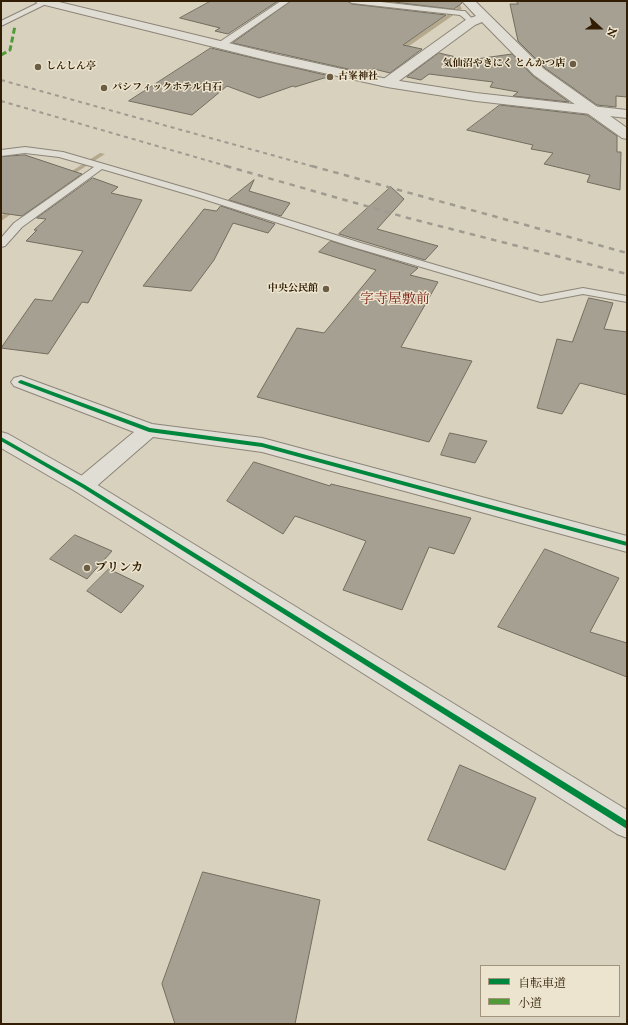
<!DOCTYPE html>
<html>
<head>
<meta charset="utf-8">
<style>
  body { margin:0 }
  #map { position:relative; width:628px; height:1025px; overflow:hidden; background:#d8d1be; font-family:"IM FELL Great Primer","Noto Serif JP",serif }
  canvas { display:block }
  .frame { position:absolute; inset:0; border:2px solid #301d03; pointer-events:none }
  .legend { position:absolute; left:480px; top:965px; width:140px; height:52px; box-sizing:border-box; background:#ece4ce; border:1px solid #a1947d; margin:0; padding:5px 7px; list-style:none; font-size:12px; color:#301d03 }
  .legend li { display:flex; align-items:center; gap:8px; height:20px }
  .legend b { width:20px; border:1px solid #a1947d }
  .north { position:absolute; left:580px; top:8px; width:40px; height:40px; -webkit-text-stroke:3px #ece4ce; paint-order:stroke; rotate:111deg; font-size:11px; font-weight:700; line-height:16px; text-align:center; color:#301d03 }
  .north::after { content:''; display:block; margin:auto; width:14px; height:18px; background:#301d03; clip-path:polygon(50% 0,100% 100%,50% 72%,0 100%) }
</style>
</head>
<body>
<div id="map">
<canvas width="628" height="1025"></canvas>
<div class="frame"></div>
<ul class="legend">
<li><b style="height:5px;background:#00873e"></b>自転車道</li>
<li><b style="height:5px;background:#509a39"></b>小道</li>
</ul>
<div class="north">N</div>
</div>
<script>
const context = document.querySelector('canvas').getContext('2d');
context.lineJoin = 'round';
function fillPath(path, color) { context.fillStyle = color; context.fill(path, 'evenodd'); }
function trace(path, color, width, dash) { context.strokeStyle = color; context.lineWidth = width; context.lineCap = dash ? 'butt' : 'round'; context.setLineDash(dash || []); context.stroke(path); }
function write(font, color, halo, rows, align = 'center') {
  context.font = font + ' "IM FELL Great Primer","Noto Serif JP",serif'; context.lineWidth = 3; context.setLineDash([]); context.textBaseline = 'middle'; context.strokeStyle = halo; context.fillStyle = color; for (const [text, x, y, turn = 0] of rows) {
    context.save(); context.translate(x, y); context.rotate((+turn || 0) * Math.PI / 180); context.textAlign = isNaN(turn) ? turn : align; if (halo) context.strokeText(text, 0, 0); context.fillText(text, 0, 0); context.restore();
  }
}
fillPath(new Path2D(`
  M454 1H458L462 9 399 53H395V51L457 8Z
  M100 153 105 154 66 179 61 178Z
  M18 205 20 206V208L1 221V216Z`), '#b4a88d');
const building = new Path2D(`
  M211 1H278L228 34 215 31 220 28 180 18Z
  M291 1H347L352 4 446 15 403 45 422 49 390 73 374 69 361 72 233 43Z
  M386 1H461L462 3 454 9Z
  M516 1H627V97L616 96V107L597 105 545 68 518 41 510 4H518Z
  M211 48 274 63 334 77 324 78 295 87 293 86 259 98 227 86 192 115 129 101Z
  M439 53 469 60 512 54 533 76 569 102 513 96 518 92 490 87 493 82 429 74 421 80 407 77Z
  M500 105 587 115 617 136V152H621L620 190 587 182 590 175 544 164 553 153 531 149 533 145 467 130Z
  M25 155 82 174 22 216 1 213V157Z
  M93 178 118 187 111 193 142 200 88 303 82 302 48 354 1 348 35 299 52 301 83 251 26 241 37 230H34L46 219 37 218Z
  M254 180 249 191 290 203 281 216 229 200Z
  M391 187 404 199 377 229 438 246 425 260 339 234Z
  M221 206 275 224 268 233 233 223 214 260 191 291 143 286 204 209 216 211Z
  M331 241 418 268 410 275 438 282 401 347 472 361 429 442 257 397 297 328 324 333 376 270 319 252Z
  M589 298 613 303 604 329 627 332V395L580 383 562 414 537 408 557 339 572 342Z
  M450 433 487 441 475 463 441 455Z
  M254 462 330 486 331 484 471 518 454 554 429 547 402 610 343 590 366 541 295 516 283 534 227 501Z
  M75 535 112 551 87 579 50 559Z
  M545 549 619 578 590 632 627 643V677L498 627Z
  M109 569 144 586 121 613 87 591Z
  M460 765 536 798 505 870 428 840Z
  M203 872 320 900 295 1024H175L162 984Z`);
fillPath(building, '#a6a092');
trace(building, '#736d5f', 1);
const service = new Path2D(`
  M42 1 50 2 1 26V21Z
  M281 1H290L224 47H218V43Z
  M348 1H372L462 11H465L475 22 471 24 460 15 352 3Z
  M25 147 63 152 203 193 361 243 541 296 583 288 627 296V302L583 294 541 302 537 301 353 247 197 197 102 169 22 227 5 246 1 247V238L14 223 94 167 59 157 25 153 1 156V150Z`);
const minor = new Path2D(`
  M462 1H475L544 69 627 128V139L622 138 534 75 482 22 475 25 392 86H382L380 83 382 80 467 19 476 16Z
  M21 376 152 424 262 438 627 536V552L262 452 153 437 91 491 83 493 75 491 72 486 75 481 134 432 14 386 11 382 14 378Z`);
const tertiary = new Path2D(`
  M35 1H55L274 54 387 79 476 93 627 110V118L476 101 387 87 274 62 37 3Z
  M1 432 8 434 91 481 627 810V838L617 834 75 491 1 448Z`);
trace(service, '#8c8578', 2);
trace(minor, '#8c8578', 2);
trace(tertiary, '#8c8578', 2);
fillPath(service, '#e0ddd4');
fillPath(minor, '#e0ddd4');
fillPath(tertiary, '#e0ddd4');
trace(new Path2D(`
  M1 80 315 167
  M1 101 230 167`), '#9f9b91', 2, [4, 4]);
trace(new Path2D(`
  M226 166 408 218 627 274
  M312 166 627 253`), '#9f9b91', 2.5, [5.5, 5.5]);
trace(new Path2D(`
  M1 55 10 50 15 26`), '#509a39', 3, [6, 3]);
fillPath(new Path2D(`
  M21 380 150 428 262 443 627 542V546L262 447 149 432 19 383 18 382 19 381Z
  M1 437 85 485 627 821V829L81 487 1 441Z`), '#00873e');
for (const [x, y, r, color] of [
  [573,64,4,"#6b5c44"],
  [38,67,4,"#6b5c44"],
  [330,77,4,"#6b5c44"],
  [104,88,4,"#6b5c44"],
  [326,289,4,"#6b5c44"],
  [87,568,4,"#6b5c44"]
]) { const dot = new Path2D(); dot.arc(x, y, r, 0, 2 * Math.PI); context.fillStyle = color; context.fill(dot); trace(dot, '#ece4ce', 1.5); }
write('bold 10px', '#301d03', '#ece4ce', [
  ["気仙沼やきにく とんかつ店",565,64,"right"],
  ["しんしん亭",46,67],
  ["古峯神社",338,77],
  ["パシフィックホテル白石",112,88],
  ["中央公民館",318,289,"right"]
], 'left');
write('bold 12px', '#301d03', '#ece4ce', [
  ["ブリンカ",95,568]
], 'left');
write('14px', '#7a1f14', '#ece4ce', [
  ["字寺屋敷前",395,300]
]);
</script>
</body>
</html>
